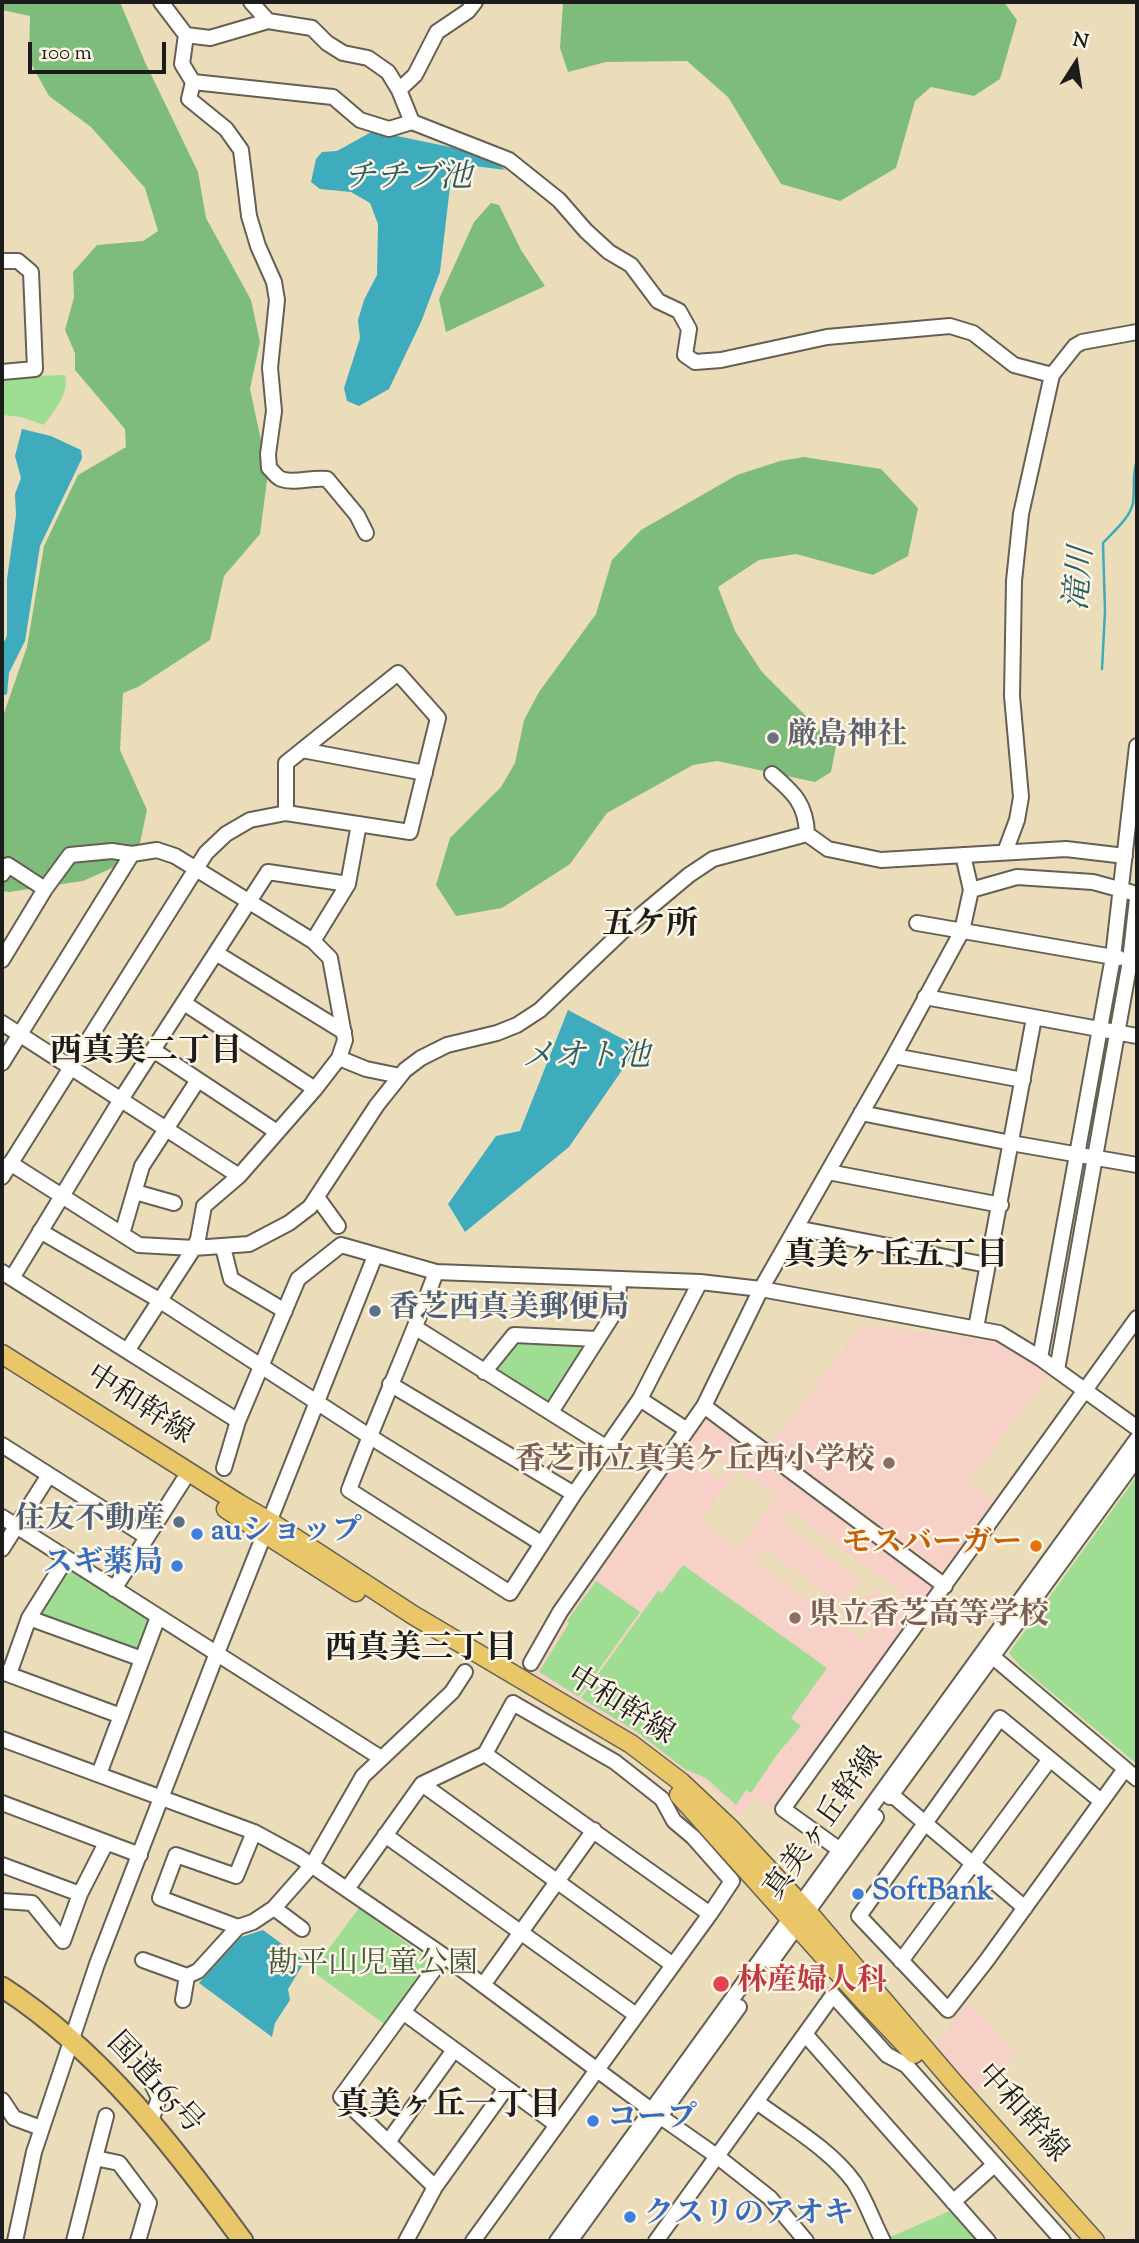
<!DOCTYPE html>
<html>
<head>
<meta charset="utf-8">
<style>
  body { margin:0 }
  #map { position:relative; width:1139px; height:2243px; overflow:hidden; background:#ecddba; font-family:"Sorts Mill Goudy",serif }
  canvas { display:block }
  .frame { position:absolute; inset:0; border:4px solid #1c1c1c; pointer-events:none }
  .north { position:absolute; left:1041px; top:28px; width:70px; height:70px; -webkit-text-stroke:5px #fcf5e5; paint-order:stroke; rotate:12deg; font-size:19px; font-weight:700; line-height:28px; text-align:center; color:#1c1c1c }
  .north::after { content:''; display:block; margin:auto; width:24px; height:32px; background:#1c1c1c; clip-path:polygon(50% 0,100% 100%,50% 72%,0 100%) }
  .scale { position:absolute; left:28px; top:42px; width:138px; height:32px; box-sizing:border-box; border:4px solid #1c1c1c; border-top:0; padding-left:9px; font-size:21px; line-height:24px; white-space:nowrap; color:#1c1c1c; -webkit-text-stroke:5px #fcf5e5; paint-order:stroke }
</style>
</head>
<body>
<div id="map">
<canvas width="1139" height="2243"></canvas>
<div class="frame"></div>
<div class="north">N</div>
<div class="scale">100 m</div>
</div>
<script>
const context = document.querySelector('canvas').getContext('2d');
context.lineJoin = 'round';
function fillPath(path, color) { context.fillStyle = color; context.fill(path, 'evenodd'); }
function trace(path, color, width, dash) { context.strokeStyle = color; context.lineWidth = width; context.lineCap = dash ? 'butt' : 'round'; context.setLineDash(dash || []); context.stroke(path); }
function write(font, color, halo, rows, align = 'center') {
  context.font = font + ' "Sorts Mill Goudy","Noto Serif JP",serif'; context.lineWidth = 5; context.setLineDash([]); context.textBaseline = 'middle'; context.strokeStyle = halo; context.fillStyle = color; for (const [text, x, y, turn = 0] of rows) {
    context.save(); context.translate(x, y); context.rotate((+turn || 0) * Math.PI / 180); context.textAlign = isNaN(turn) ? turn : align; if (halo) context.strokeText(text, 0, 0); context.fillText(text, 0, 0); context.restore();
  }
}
fillPath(new Path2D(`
  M861 1325 1000 1342 1049 1374 968 1481 995 1500 942 1571 771 1444Z
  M707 1420 937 1585 771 1808 755 1797 741 1816 705 1782 684 1774 632 1733 534 1673 561 1627ZM701 1445 730 1465 720 1480 690 1460ZM738 1469 776 1497 738 1548 701 1521ZM789 1510 901 1592 893 1602 873 1588 854 1614 872 1628 863 1640 754 1560 763 1547 841 1605 860 1580 781 1522ZM684 1565 791 1718 801 1726 750 1793 746 1790 686 1770 637 1732 659 1591 662 1594Z
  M967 2003 977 2010 1017 2054 976 2092 935 2045Z`), '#f7d1c8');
fillPath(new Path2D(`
  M65 375C70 393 54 411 44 425L21 417 2 415V377Z
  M516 1342 589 1344 548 1404 494 1370Z
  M1137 1476V1764L1021 1667 1009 1653Z
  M683 1565 827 1668 791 1718 801 1726 779 1752 751 1793 746 1790 736 1805 706 1778 686 1770 637 1732 581 1698 658 1591 662 1593Z
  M70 1568 151 1617 137 1648 40 1614Z
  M596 1581 640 1612 579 1697 539 1672 569 1623 567 1621Z
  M359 1908 434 1963 387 2026 312 1971Z
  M952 2210 979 2241H890L888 2238Z`), '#9edd92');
fillPath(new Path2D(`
  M2 2H120L145 62 198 172 206 218 251 300 260 342 250 389 268 473 260 534 224 576 210 640 138 687 123 693 120 750 147 810 137 857 83 881 9 892 2 891V719L27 647 44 546 78 475 126 447 125 429 75 370V353L65 330 74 297 73 272 97 245 143 241 158 231 145 188 91 127 49 96 29 60 30 16 2 10Z
  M563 2H1004L1017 20 1000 79 974 96 931 87 915 101 896 168 840 201 781 184 728 97 687 61 606 62 568 72 560 48Z
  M491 203 499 205 521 250 545 286 446 332 439 299 474 222Z
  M804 457 881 469 918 508 908 556 873 575 796 554 759 560 718 587 735 631 762 672 836 746 831 772 815 782 717 761 693 765 607 813 570 864 502 908 456 916 436 885 450 838 501 787 515 763 524 720 539 692 596 614 612 560 641 530 737 475 780 461Z`), '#7ebc7c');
fillPath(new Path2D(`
  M373 131 479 153 506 170 466 165 451 178 440 272 421 322 389 389 359 406 347 401 344 388 360 338 358 320 364 300 377 275 378 224 370 203 351 192 320 189 311 182 316 159 322 152 337 151Z
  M22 429 51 436 81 450 82 458 40 546 25 641 9 673 7 694 2 696V646L7 636V579L16 515 15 494 21 478 15 456Z
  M568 1010 638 1047 569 1147 465 1232 448 1204 496 1136 520 1131Z
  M263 1930 305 1961 288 1989 290 2000 275 2023 272 2037 199 1983 241 1937Z`), '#3eacbc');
trace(new Path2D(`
  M1102 669 1105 611 1103 543C1113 532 1130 518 1133 503 1135 488 1132 474 1137 460`), '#3eacbc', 2.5);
const minor = new Path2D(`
  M161 2 186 35 210 38 268 21 312 28 327 43 343 53 368 58 388 72 399 90 412 122
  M251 2 268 21
  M186 35 182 64 193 82 189 99 226 129 241 150 249 216 258 246 274 282 277 300 270 368 274 411 268 454 269 468C273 471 276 477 281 479 294 484 311 477 327 479L357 515 366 533
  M193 82 333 97 360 120 389 129 412 122 509 160 559 200 586 231 609 252 631 265 658 301 679 311 689 329 685 355 695 362 721 360 827 337 950 326 973 333 1014 365 1052 375
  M399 90 415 75 437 32 468 11 475 2
  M2 261H18L31 272 35 369 2 372
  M302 750 425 773
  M772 774C794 793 806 804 807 834
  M1005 852 1017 820 1021 797 1012 696 1014 581 1021 514 1052 375 1075 346 1082 342 1137 332
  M2 874 8 865 45 889
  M971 890 1017 877 1093 882 1137 894
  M917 923 1119 958
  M313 941 348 884 359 824
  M216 953 344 1032
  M2 960 45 889 70 855 112 851 132 854 157 850 175 856 313 941 330 958 345 1040 339 1058 315 1089 239 1176 204 1206 198 1239 194 1248 127 1351
  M925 997 1137 1036
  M184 1003 315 1089
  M2 1023 239 1176
  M153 1050 277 1132
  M894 1056 1023 1080
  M339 1058 366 1069 400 1076
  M2 1063 132 854
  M861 1113 1011 1143 1137 1165
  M10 1163 139 1245 194 1248 249 1244 289 1223 310 1207 377 1105 405 1070 421 1058 447 1045 497 1033 517 1025 540 1010 628 926 689 875 713 859 807 834 828 849 881 860 1066 849 1125 856
  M828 1172 1001 1205
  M2 1177 206 853 226 834 250 820 286 813 410 832 438 718 398 673 286 763V813
  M135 1192 174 1203
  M317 1197 338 1226
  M796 1228 987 1265
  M40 1231 159 1300 369 1436 541 1543
  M122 1234 142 1166 198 1080
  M223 1247 231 1279 285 1311
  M2 1272 238 1421
  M436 1272C409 1346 376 1417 349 1490L510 1593 574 1494 640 1399 700 1282
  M12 1278 120 1101 268 872 348 884
  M416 1328 607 1448
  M976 1328 1034 1018
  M1040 1358 1113 957 1137 746
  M1057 1370 1130 961 1137 899
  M484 1372 514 1335 597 1339
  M390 1384 574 1494
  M640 1399 687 1430
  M704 1406 945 1586
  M551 1412 618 1307 619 1279
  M2 1445 147 1537
  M224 1468 238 1421 298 1279 341 1245 436 1272 700 1282 761 1289 999 1333 1040 1358 1137 1428
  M2 1517 381 1758
  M2 1549 49 1475
  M114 1589 183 1481
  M29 1618 142 1659
  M986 1651 1137 1779
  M531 1663 560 1612 704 1406 761 1289 894 1056 962 931 971 890 963 855
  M2 1672 121 1716
  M9 1674 29 1618 66 1559
  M2 1739 254 1832 298 1856 444 1956 651 2110 718 2157 770 2198 806 2241
  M99 1774 158 1617
  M422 1784 673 1965
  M892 1795 1025 1908
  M890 1797 1137 1458
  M1101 1801 1000 1718 859 1916 948 2010 987 1960 1125 1769
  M2 1803 140 1855
  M385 1835 636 2015
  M840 1850 783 1809 1137 1318
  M2 1865 80 1894
  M347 1889 422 1784 485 1754 513 1703 615 1762 662 1799 674 1821 693 1837 732 1881 710 1914
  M2 1901 32 1903 63 1941 80 1894 106 1843
  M274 1908 302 1929
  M238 1927 160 1898 176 1855 236 1876 254 1832
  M143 1960 187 1976
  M901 1961 1050 1759
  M771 1962 876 1817
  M483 1985 594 1830
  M183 2000 187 1976 198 1971 238 1927 253 1922 274 1908 312 1865 363 1776 452 1692 465 1672
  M403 2012 557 2125
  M805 2034 988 2241
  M150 2080 159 2098 151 2121
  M2 2100 14 2118 41 2128
  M757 2102C789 2126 830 2149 854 2182 866 2200 873 2222 883 2241
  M106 2116 95 2158 119 2163 149 2203 138 2241
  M388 2142 454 2050
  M435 2187 341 2097 444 1956
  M953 2202 994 2165
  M15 2241 34 2152 97 1964 217 1653 375 1256
  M74 2241 95 2158
  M406 2241 435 2187 506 2088
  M473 2241 710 1914 485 1754
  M557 2241 1137 1439
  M570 2241 739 2007
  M656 2241 833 1995 887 2055 906 2065 1063 2241`);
const major = new Path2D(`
  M2 1354 238 1503 269 1521 413 1615 631 1744 681 1782 731 1829 808 1912 954 2083 1095 2241
  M226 1509 356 1592
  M679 1795 861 1998 914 2054`);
const highway = new Path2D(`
  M2 1987C101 2051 174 2147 243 2241`);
trace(minor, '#656053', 18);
trace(major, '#656053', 21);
trace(highway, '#656053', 23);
trace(minor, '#fff', 14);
trace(major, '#e9c769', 18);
trace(highway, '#e9c769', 19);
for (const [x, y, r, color] of [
  [773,738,7,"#6b7280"],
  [375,1311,7,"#5c6f8a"],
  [889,1463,7,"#8d6e63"],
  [179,1522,7,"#5c6f8a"],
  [197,1534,7,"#3f7fe0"],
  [1036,1546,7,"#e8710a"],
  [177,1566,7,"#3f7fe0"],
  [795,1618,7,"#8d6e63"],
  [858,1894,7,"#3f7fe0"],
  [721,1984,9,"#e0444e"],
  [593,2121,7,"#3f7fe0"],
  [630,2217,7,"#3f7fe0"]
]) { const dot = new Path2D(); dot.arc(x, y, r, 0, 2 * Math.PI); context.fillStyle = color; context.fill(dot); trace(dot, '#fcf5e5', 2.5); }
write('bold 30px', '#5b616d', '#fcf5e5', [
  ["厳島神社",787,738]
], 'left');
write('bold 30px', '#4e5e75', '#fcf5e5', [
  ["香芝西真美郵便局",389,1311],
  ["住友不動産",165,1522,"right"]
], 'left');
write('30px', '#1c1c1c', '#fcf5e5', [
  ["中和幹線",138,1407,33],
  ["中和幹線",619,1708,32],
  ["真美ヶ丘幹線",826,1825,-54],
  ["国道165号",153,2085,47],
  ["中和幹線",1020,2115,48]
]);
write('bold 30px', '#785e54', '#fcf5e5', [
  ["香芝市立真美ケ丘西小学校",875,1463],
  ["県立香芝高等学校",809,1618,"left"]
], 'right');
write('bold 30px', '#366cbe', '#fcf5e5', [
  ["auショップ",211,1534],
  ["スギ薬局",163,1566,"right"],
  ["SoftBank",872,1894],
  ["コープ",607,2121],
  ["クスリのアオキ",644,2217]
], 'left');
write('bold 30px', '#c56008', '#fcf5e5', [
  ["モスバーガー",1022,1546]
], 'right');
write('30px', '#43563f', '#fcf5e5', [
  ["勘平山児童公園",373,1967]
]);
write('bold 30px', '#be3a42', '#fcf5e5', [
  ["林産婦人科",737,1984]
], 'left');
write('italic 32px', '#2b5d64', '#fcf5e5', [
  ["チチブ池",408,181],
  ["滝川",1083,579,-85],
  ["メオト池",586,1060]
]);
write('bold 32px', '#1c1c1c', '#fcf5e5', [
  ["五ケ所",650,928],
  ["西真美二丁目",146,1055],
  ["真美ヶ丘五丁目",896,1259],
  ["西真美三丁目",421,1652],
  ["真美ヶ丘一丁目",449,2109]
]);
</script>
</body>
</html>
